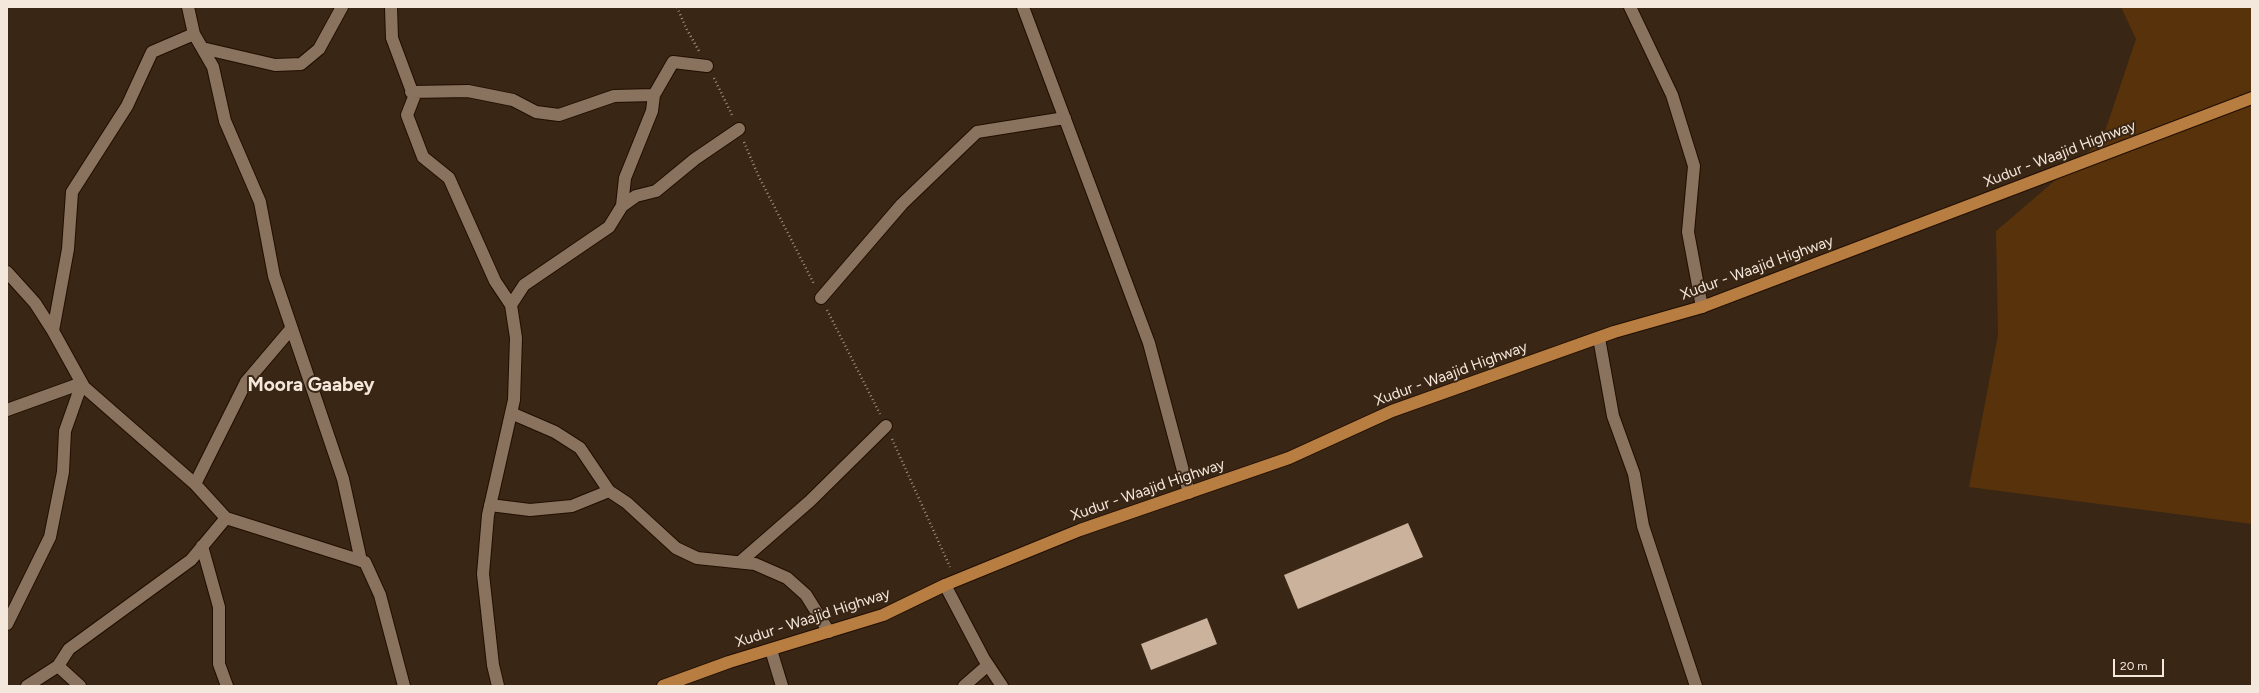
<!DOCTYPE html>
<html>
<head>
<meta charset="utf-8">
<style>
  body { margin:0 }
  #map { position:relative; width:2259px; height:693px; overflow:hidden; background:#392614; font-family:Figtree,sans-serif }
  canvas { display:block }
  .frame { position:absolute; inset:0; border:8px solid #f4e7dc; pointer-events:none }
  .scale { position:absolute; left:2113px; top:659px; width:51px; height:18px; box-sizing:border-box; border:2px solid #f4e7dc; border-top:0; padding-left:5px; font-size:12px; line-height:14px; white-space:nowrap; color:#f4e7dc; -webkit-text-stroke:3px #392614; paint-order:stroke }
</style>
</head>
<body>
<div id="map">
<canvas width="2259" height="693"></canvas>
<div class="frame"></div>
<div class="scale">20 m</div>
</div>
<script>
const context = document.querySelector('canvas').getContext('2d');
context.lineJoin = 'round';
function fillPath(path, color) { context.fillStyle = color; context.fill(path, 'evenodd'); }
function trace(path, color, width, dash) { context.strokeStyle = color; context.lineWidth = width; context.lineCap = dash ? 'butt' : 'round'; context.setLineDash(dash || []); context.stroke(path); }
function write(font, color, halo, rows, align = 'center') {
  context.font = font + ' Figtree,sans-serif'; context.lineWidth = 4; context.setLineDash([]); context.textBaseline = 'middle'; context.strokeStyle = halo; context.fillStyle = color; for (const [text, x, y, turn = 0] of rows) {
    context.save(); context.translate(x, y); context.rotate((+turn || 0) * Math.PI / 180); context.textAlign = isNaN(turn) ? turn : align; if (halo) context.strokeText(text, 0, 0); context.fillText(text, 0, 0); context.restore();
  }
}
fillPath(new Path2D(`
  M2121 7H2252V524L1969 487 1998 335 1996 231 2102 140 2136 39Z`), '#57320b');
fillPath(new Path2D(`
  M1408 523 1423 557 1298 609 1284 575Z
  M1207 618 1217 644 1151 670 1141 644Z`), '#cbb29d');
const minor = new Path2D(`
  M188 7 194 34 213 67 225 121 260 202 274 276 343 479 361 561
  M391 7 392 38 414 97 407 115 423 157 449 178 495 281 511 305 516 338 514 400 488 515 483 574 493 665 498 686
  M1023 7 1149 343 1189 493
  M1630 7 1672 95 1694 166 1688 232 1702 307
  M202 48 275 65 301 64 319 49 342 7
  M411 92 468 91 513 100 536 112 559 115 614 96 654 95
  M622 206 636 196 656 191 695 159 739 129
  M7 272 35 303 53 331 84 387 195 484 226 518 365 562 380 595 404 686
  M821 298 902 204 977 132 1065 118
  M511 305 524 285 609 227 622 206 625 178 652 111 654 95 673 62 707 66
  M53 331 68 249 72 192 127 106 152 52 194 34
  M1599 338 1613 416 1634 474 1643 526 1696 686
  M7 410 82 383
  M511 413 555 432 580 448 609 491 627 503 676 548 697 558 755 564 787 578 806 595 829 632
  M195 484 246 382 291 329
  M490 505 530 510 572 506 609 491
  M202 546 219 607V664L227 686
  M740 562 810 501 886 426
  M945 585 984 659 1002 686
  M7 624 50 537 63 472 65 431 82 383
  M771 650 782 686
  M58 666 80 686
  M27 686 58 666 69 649 191 560 226 518
  M964 686 988 665`);
const major = new Path2D(`
  M663 686 729 662 883 615 945 585 1080 530 1289 458 1392 411 1614 332 1702 307 2252 98`);
trace(minor, '#200e01', 14);
trace(major, '#200e01', 14);
trace(new Path2D(`
  M677 7 686 28 699 51
  M714 78 733 117
  M744 142 758 175 814 284
  M827 310 880 414
  M892 439 950 567`), '#9f9081', 2.5, [1, 3]);
trace(minor, '#89725e', 12);
trace(major, '#b87d41', 12);
write('15px', '#f4e7dc', '#392614', [
  ["Xudur - Waajid Highway",2060,154,-21],
  ["Xudur - Waajid Highway",1757,268,-20],
  ["Xudur - Waajid Highway",1451,374,-20],
  ["Xudur - Waajid Highway",1148,490,-19],
  ["Xudur - Waajid Highway",813,618,-18]
]);
write('bold 19px', '#f4e7dc', '#392614', [
  ["Moora Gaabey",311,385]
]);
</script>
</body>
</html>
